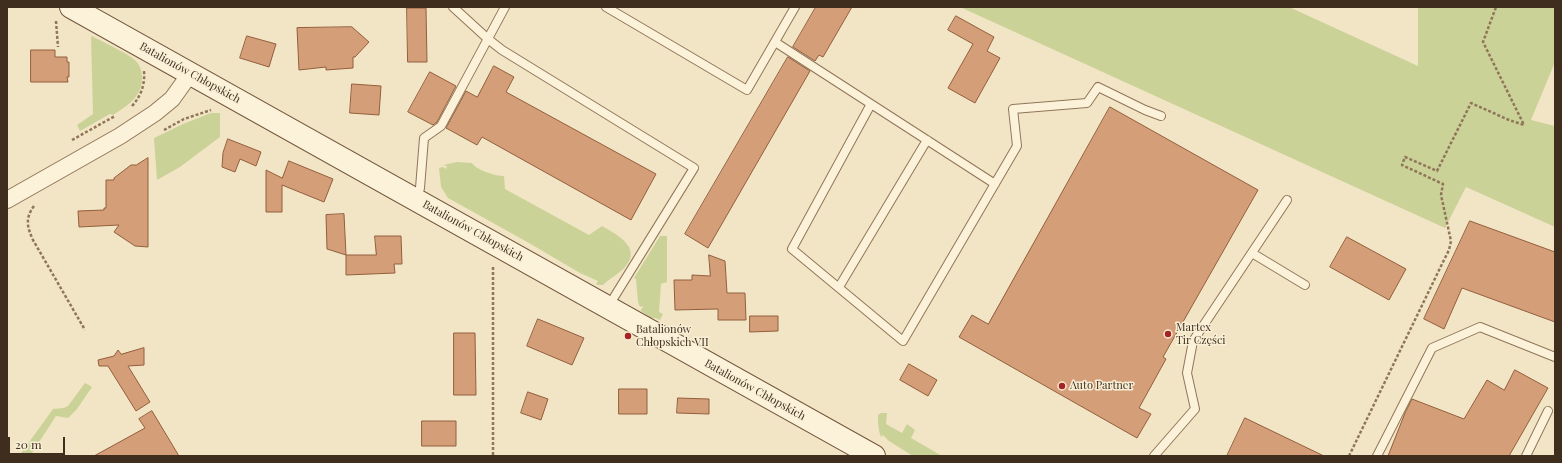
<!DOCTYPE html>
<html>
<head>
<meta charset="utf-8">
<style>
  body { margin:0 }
  #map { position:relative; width:1562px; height:463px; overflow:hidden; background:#f2e5c5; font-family:"Playfair Display",serif }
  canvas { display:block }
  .frame { position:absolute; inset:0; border:8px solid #3f2e1e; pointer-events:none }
  .scale { position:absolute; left:8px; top:437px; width:57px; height:18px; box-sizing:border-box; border:2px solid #3f2e1e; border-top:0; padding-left:5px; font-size:12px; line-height:14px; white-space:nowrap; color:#3f2e1e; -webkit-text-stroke:3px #f9efd6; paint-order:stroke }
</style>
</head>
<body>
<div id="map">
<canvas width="1562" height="463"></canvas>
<div class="frame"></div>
<div class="scale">20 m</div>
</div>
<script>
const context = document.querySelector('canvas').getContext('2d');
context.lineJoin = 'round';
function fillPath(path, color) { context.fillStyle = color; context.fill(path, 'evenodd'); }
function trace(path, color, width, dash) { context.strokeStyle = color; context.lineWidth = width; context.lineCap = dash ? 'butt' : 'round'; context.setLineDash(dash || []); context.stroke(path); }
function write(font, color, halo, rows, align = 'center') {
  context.font = font + ' "Playfair Display",serif'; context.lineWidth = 3; context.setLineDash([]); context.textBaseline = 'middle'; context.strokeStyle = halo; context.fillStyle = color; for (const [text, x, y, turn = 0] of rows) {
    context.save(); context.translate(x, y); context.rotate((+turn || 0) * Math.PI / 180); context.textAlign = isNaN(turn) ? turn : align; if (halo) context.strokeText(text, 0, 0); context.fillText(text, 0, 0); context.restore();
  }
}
fillPath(new Path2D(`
  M960 7H1289L1418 66V7H1555V62L1531 120 1555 126V227L1466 187 1445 228Z
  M92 36C102 42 128 53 136 61 140 65 142 72 142 78 142 97 127 106 113 115L110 114 80 131 77 125 93 114 91 37Z
  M211 113H220V137L180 167 157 180 154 138 183 124Z
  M457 162 472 163C476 170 496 176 504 176L505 189 589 235 602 226C620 236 645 250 621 271 615 276 609 279 603 285H598L596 284 598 281 580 273 529 243 448 198 441 187 439 168 443 167 446 169 447 166 443 165Z
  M660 236H667V282L661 284 659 312 663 314 660 320 655 318H651L641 311V309L643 308 642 306 640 307 638 302 636 279 634 278Z
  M85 383 92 387 77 409 68 418 56 416 30 456H19L53 409 64 408 68 406Z
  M881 413H887L886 424 902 433 907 424 915 430 911 438 942 456H913L889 441 883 435 881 437C878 429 878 423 878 415Z`), '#cbd298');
const building = new Path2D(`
  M816 7H852L823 57 819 55 815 61 793 47Z
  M407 8H426L427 62H408Z
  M956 16 994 37 987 51 1000 58 975 103 948 88 973 44 948 30Z
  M352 27 369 42 355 57H353V68L326 70V67L299 70 297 28Z
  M247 36 276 44 269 67 240 58Z
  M31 50H55V57H67V62H69V77H67L68 82H31Z
  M788 57 810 71 708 248 685 234Z
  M494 66 514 77 506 92 656 174 631 220 482 137 477 145 446 128 466 91 477 97Z
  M430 72 456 86 437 122 433 125 408 112Z
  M352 84 381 86 379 115 350 113Z
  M1110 107 1258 190 1163 357 1166 359 1139 408 1151 414 1137 438 959 337 972 315 988 324Z
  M228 139 261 152 256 166 240 159 235 172 222 167 223 153Z
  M148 158V247L135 246 114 232 119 225 79 227 78 211 104 210V208H106V180H114V178L131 165H136Z
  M289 161 333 179 324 202 282 185V212H266V170L282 178Z
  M344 214 346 255 327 249 326 215Z
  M1470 221 1555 252V322L1462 288 1444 329 1424 319Z
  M375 236H401L402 264H394L395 273 346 275V255H376Z
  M1347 237 1406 269 1389 300 1330 267Z
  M709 255 725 261 727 293H745L746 320H718V309L675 310 674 280H692V275L710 276Z
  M750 316H778V331L750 332Z
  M538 319 584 338 572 365 527 346Z
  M454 333H475L476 395H454Z
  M144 348V365L128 366 150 402 136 411 108 366H99L98 360 114 356 118 350 121 354Z
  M909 364 937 380 928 396 900 380Z
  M1515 370 1548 388 1509 456H1388L1405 413 1412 399 1464 419 1487 380 1504 390Z
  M619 389H647V414H619Z
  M528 392 548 399 541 420 521 413Z
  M678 398 709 399V414L677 413Z
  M152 411 179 456H94L145 428 139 419Z
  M1245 418 1324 456H1227Z
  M422 421H456V446H422Z`);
fillPath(building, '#d49e78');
trace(building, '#925e3c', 1);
const lane = new Path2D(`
  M453 7 488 39 502 50 694 168 608 307
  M606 7 747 90 795 7
  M775 42 995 184
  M871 104 792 249 903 341 1017 146 1013 109 1087 103 1098 87 1145 110 1161 116
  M417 198 420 188 424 138 441 126 505 7
  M1252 253 1305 285
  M839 287 927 140
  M1154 456 1195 409 1187 373 1193 341 1287 200
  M1377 456 1432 348 1480 327 1555 357
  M1526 456 1548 411`);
const street = new Path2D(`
  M7 200 120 136 155 113 172 99 190 74`);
const secondary = new Path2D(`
  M71 7 874 456`);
trace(lane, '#907659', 10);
trace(street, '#907659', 18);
trace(secondary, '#72573c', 24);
trace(new Path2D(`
  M56 21 58 47
  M132 106C141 96 145 85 144 71
  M164 130 184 119 211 110
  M72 140 115 116
  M34 206C25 218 27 227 33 240L85 330
  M493 267V456
  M1349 456 1443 262 1449 250 1451 241 1441 195 1443 184 1402 165 1405 157 1437 171 1471 103 1509 120 1524 125 1483 42 1496 7`), '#907659', 2.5, [3, 2]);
trace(lane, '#fcf2da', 8);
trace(street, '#fcf2da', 16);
trace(secondary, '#fcf2da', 22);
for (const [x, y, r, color] of [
  [1168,334,4,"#a52324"],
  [628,336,4,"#a52324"],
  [1062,386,4,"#a52324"]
]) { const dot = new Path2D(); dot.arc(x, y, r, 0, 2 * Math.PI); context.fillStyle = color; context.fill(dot); trace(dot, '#f9efd6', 1.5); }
write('11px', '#3f2e1e', '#f9efd6', [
  ["Batalionów Chłopskich",190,73,29],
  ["Batalionów Chłopskich",473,231,29],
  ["Batalionów Chłopskich",755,390,29]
]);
write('11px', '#3f2e1e', '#f9efd6', [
  ["Martex",1176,328],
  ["Tir Części",1176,341],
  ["Batalionów",636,330],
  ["Chłopskich VII",636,343],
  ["Auto Partner",1070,386]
], 'left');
</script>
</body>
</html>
